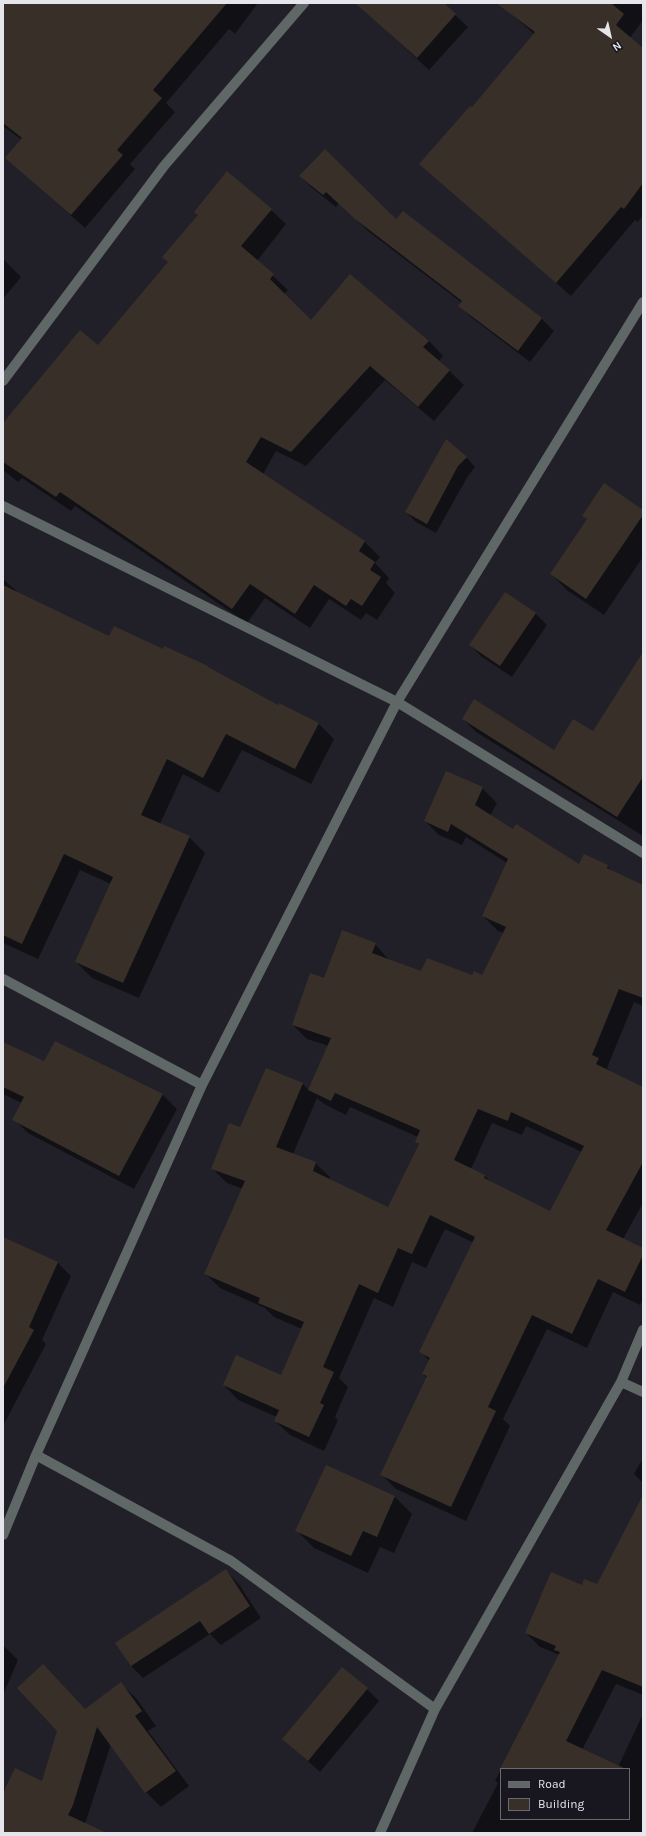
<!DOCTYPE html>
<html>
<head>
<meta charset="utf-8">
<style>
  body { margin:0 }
  #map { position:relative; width:646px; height:1836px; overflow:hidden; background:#212029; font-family:Karla,sans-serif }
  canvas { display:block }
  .frame { position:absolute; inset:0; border:4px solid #e5e5eb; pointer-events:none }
  .legend { position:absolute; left:500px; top:1768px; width:130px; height:52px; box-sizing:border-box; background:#18161f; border:1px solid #6a6971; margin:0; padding:5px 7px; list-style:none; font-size:12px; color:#e5e5eb }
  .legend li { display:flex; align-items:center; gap:8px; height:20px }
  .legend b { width:20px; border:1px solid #6a6971 }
  .north { position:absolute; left:590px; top:16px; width:40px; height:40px; -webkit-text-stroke:3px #18161f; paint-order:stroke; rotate:146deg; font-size:11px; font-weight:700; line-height:16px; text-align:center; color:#e5e5eb }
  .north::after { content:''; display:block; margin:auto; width:14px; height:18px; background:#e5e5eb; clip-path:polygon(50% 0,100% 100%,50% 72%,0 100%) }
</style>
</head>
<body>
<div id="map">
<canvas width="646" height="1836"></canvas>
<div class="frame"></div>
<ul class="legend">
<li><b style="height:5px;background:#606767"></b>Road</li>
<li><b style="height:11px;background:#382f28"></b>Building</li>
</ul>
<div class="north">N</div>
</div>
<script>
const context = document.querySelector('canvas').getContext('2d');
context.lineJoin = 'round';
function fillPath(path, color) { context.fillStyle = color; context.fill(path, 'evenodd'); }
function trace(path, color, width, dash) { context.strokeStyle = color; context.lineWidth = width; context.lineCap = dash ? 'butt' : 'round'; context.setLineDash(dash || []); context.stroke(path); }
fillPath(new Path2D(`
  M3 3H258L235 34 229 29 166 103 175 112 130 164 135 169 85 228 6 158 22 140 3 126Z
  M378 3H442L468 27 429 70 368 14Z
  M516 3H643V20L630 38 643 50V215L638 222 635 220 571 296 420 164 472 109 534 34 509 12Z
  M300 176 397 221 403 212 542 319 554 331 530 362 472 318 460 306 462 303 368 231 339 203 336 207 312 188Z
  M271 210 286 224 257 261 288 290 284 294 311 321 350 275 429 341 443 356 439 361 464 385 434 421 385 380 306 466 276 451 263 474 365 542 380 557 375 563 389 578 386 583 395 593 377 620 366 613 361 620 329 599 310 628 265 598 247 623 75 506 71 511 22 478 18 482 3 470V424L98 346Z
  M3 259 21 277 3 299Z
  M466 457 475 467 468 476 436 533 416 522 406 512Z
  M643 511V557L604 615 568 591 551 574 588 520 583 515Z
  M3 579 21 595 109 637 164 650 208 667 212 670 279 706 318 723 334 739 311 784 242 750 219 793 183 774 160 824 189 837 205 853 139 998 92 978 76 962 111 884 80 870 38 959 3 943Z
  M535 613 547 625 512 677 482 657 470 645Z
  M643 654V836L476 732 463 719 555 751 593 733Z
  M482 788 497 803 490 816 513 830 579 865 607 866 613 872 643 886V1006L634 1002 607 1068 612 1073 643 1088V1203L623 1239 643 1249V1298L640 1305 613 1292 587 1348 547 1329 503 1419 510 1426 466 1521 396 1489 382 1475 427 1378 423 1374 430 1361 420 1351 474 1243 445 1229 426 1268 412 1262 393 1307 374 1298 339 1378 348 1387 335 1417 338 1420 324 1451 290 1435 275 1421 277 1417 238 1400 224 1385 281 1376 302 1329 274 1317 265 1308 220 1288 206 1274 243 1189 227 1183 212 1168 241 1128 303 1084 309 1090 329 1046 307 1039 293 1025 324 979 375 944 389 960 422 973 483 976 504 933 498 931 483 916 507 863 466 837 462 845 439 835 425 821ZM317 1098 324 1104 346 1115 350 1107 418 1137 416 1142 419 1145 389 1209 329 1180 330 1177 315 1163 293 1154ZM492 1123 522 1135 526 1126 582 1152 550 1212 491 1182 485 1176 471 1169Z
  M55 1042 163 1095 177 1109 134 1189 28 1133 14 1119 22 1103 3 1094V1043L45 1062Z
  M3 1238 58 1263 71 1276 42 1340 46 1344 3 1426Z
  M643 1458V1483L634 1474Z
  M326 1466 395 1497 412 1514 394 1553 380 1547 368 1573 314 1548 297 1531Z
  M643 1498V1695L616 1684 582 1750 618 1767 643 1714V1833H472L498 1783 495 1781 501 1769V1819H629V1769H501L560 1655 540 1647 526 1633 582 1586 597 1585Z
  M226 1571 238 1583 261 1618 221 1645 210 1634 143 1678 131 1666Z
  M3 1645 18 1660 3 1695Z
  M43 1665 85 1710 121 1684 136 1698 156 1726 148 1731 189 1786 161 1807 146 1792 111 1744 85 1824 105 1833H3V1787L6 1789 42 1783 58 1731Z
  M367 1689 379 1701 320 1772 283 1739Z`), '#0007');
fillPath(new Path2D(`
  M3 3H227L153 90 162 98 117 150 123 155 71 215 5 158 22 138 3 123Z
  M355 3H444L456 14 417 58Z
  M496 3H611L624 14 616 25 643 48V183L624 209 621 207 556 283 419 164 470 106 472 107 535 32Z
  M325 149 396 219 403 211 542 318 518 351 458 306 462 301 355 219 326 192 323 195 299 176Z
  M227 171 272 209 241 246 274 274 270 279 311 320 350 274 429 341 423 347 450 370 418 407 370 366 291 452 261 437 246 462 365 541 359 551 375 562 370 570 381 577 362 606 351 599 346 606 314 585 295 614 250 584 232 609 60 492 56 497 3 462V423L80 330 98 345 168 262 162 257 198 215 194 212Z
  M446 439 467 457 458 466 427 524 405 512Z
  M604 483 643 510V515L586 599 550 574 587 519 582 516Z
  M3 585 109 636 114 626 163 649 164 646 208 666V667L278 705 279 703 319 723 295 769 226 734 203 778 167 759 141 815 190 836 123 983 75 962 113 877 64 854 22 944 3 935Z
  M505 592 536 613 500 666 469 645Z
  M643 652V777L617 817 462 719 474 699 554 750 573 719 593 731Z
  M446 771 483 787 475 805 513 829 516 824 579 864 584 854 608 865 607 868 643 885V998L619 989 592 1055 599 1058 596 1064 643 1087V1162L606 1230 643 1248V1255L625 1292 598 1279 572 1334 532 1315 488 1407 496 1411 451 1507 380 1475 427 1376 422 1374 430 1358 419 1352 475 1237 430 1215 412 1254 398 1248 378 1293 359 1284 323 1367 334 1372 320 1403 324 1405 309 1437 274 1421 279 1410 223 1385 236 1355 281 1375 304 1322 258 1303 260 1298 204 1274 245 1181 211 1169 229 1123 240 1127 266 1068 303 1083 276 1147 316 1162 313 1171 388 1207 419 1144 415 1142 420 1130 335 1093 331 1101 308 1090 331 1038 292 1025 310 973 324 978 342 930 376 943 372 953 421 971 427 958 472 975 474 971 482 975 506 927 482 916 508 859 451 824 448 832 424 821ZM478 1109 508 1121 511 1112 584 1146 550 1211 484 1178 485 1175 454 1160Z
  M55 1041 163 1094 119 1176 12 1120 24 1097 3 1087V1042L44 1061Z
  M3 1237 58 1262 29 1327 34 1330 3 1388Z
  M326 1465 395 1496 377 1537 363 1531 351 1556 295 1531Z
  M643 1495V1687L602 1670 566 1741 626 1769H500L560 1652 554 1650 556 1646 525 1633 551 1572 582 1585 584 1579 597 1584Z
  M226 1569 250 1606 209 1634 200 1621 131 1666 115 1643Z
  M43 1664 85 1709 121 1682 142 1711 135 1716 176 1771 145 1793 97 1727 73 1805 68 1815 107 1833H3V1793L15 1768 42 1781 57 1731 17 1688Z
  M342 1667 368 1688 308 1761 282 1739Z`), '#382f28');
trace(new Path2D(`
  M3 381 164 166 304 3
  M3 506 397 702 643 853
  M3 979 202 1085
  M621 1382 643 1392
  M36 1455 231 1561 435 1709
  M3 1535 36 1455 202 1085 397 702 643 302
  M380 1833 435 1709 621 1382 643 1330`), '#606767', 10);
</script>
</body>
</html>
